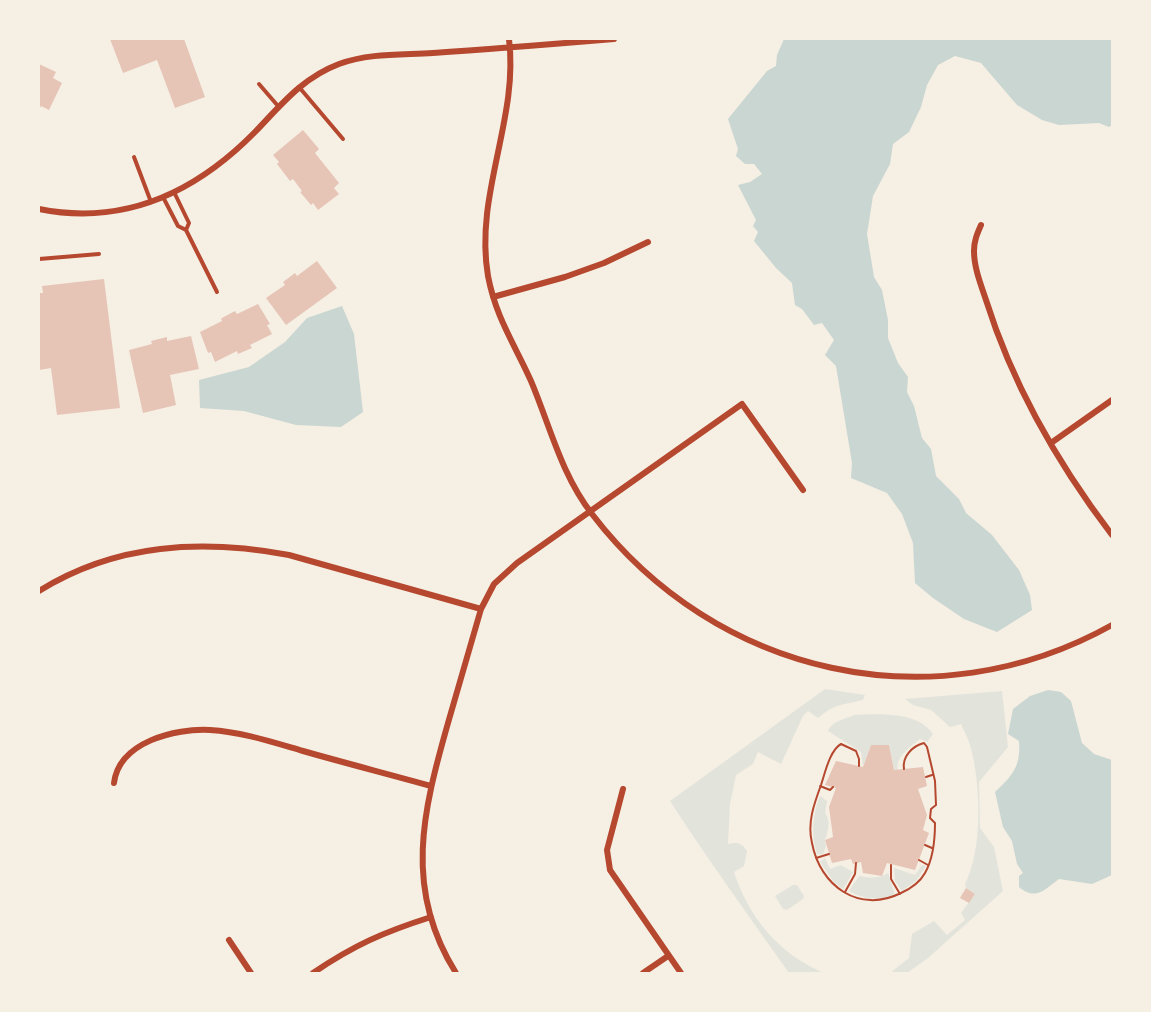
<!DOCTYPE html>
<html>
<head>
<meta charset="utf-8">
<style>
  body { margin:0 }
  #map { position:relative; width:1151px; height:1012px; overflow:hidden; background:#f6efe4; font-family:Figtree,sans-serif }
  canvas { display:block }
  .frame { position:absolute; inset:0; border:40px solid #f6efe4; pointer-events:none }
</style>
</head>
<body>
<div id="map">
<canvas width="1151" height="1012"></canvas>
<div class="frame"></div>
</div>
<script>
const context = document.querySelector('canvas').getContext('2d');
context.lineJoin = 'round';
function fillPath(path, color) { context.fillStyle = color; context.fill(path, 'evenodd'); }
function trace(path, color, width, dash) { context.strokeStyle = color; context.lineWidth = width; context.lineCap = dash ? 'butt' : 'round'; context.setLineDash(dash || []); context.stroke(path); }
fillPath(new Path2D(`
  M825 689 865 695 863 700C844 705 835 703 818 718L808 711 803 716 781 764 758 752 753 764 736 775 730 804 728 844C737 842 741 842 747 851L744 866 734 872C749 918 779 954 824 973H789C749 916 708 860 670 801Z
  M1002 691 1008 747 979 782 980 828 994 847 1003 891 928 958 907 973H890L909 958 912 934 934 921 947 935 965 920 961 913 975 894 966 888 965 884C983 849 981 783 970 745 968 738 964 731 961 724L950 727 931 710 913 705 905 699Z
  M854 715C879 714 917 711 933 734L927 742 920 739C910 747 895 757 898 770H894L889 745H871L863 767 861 752 828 731C832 721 845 719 854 715Z
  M820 796 827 801 825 813C831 820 828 833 825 840L826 846 823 854H817C811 835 812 815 820 796Z
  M825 858 830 869 841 865 853 872 843 889 833 881 820 862Z
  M922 865 926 866 916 881 902 891 895 881 894 868 915 875Z
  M888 873 895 895C878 900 865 900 849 891L859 876C869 878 879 879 888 873Z
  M793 885H797L804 896 803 899 787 910 783 909 775 896Z`), '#e2e4dc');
fillPath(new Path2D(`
  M784 39H1112V125L1109 127 1099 123 1059 125 1042 120 1017 105 981 63 955 56 938 65 927 85 921 107 909 132 893 144 890 164 873 196 867 234 874 277 882 290 888 320V338L898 363 908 377 907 392 914 406 922 438 931 449 936 476 959 499 966 513 992 535 1019 570 1030 595 1032 610 997 632 964 619 933 598 915 583 913 543 902 514 887 493 851 478 852 463 836 366 825 355 834 340 822 323 814 325 802 309 795 305 792 283 776 268 754 241 758 232 753 226 756 220 738 185 750 182 762 174 754 164H745L736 156 738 149 728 119 767 71 776 66 777 55Z
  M342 306 354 334 363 412 341 427 296 425 244 411 200 408 199 380 249 367 285 342 307 318Z
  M1048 690 1061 692 1071 701 1082 743 1094 754 1112 760V875L1092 884 1059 879C1044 890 1036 901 1019 887V876L1023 873 1017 864 1012 841 1003 827 995 792C1013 775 1021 766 1019 741L1008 734 1013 709 1030 696Z`), '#c9d6d2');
fillPath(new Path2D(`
  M110 39H184L205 97 175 108 157 60 123 73Z
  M39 64 56 72 53 78 62 83 49 110 41 106 39 110Z
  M303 130 319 149 315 153 339 183 334 188 339 194 318 210 313 203 311 205 306 199 300 192 302 191 293 179 290 181 277 164 279 162 273 155Z
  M317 261 337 288 286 325 266 298 285 285 283 282 295 273 297 276Z
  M104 279 120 408 57 415 51 368 39 370V293H43L42 286Z
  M258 304 270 324 267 325 272 334 250 345 252 348 238 354 237 351 215 362 211 352 208 353 200 332 222 321 221 319 222 318 235 311 237 314Z
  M191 336 199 369 170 375 176 405 143 413 129 350 152 344 151 341 167 337V341Z
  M871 745H889L894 770 923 767 927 786 918 789 927 815 923 830 929 833 915 870 887 863 882 876 863 873 861 862 853 864 851 859 832 863 825 840 833 837 829 807 836 788 825 785 836 761 863 767Z
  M966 888 975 894 969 903 960 898Z`), '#e6c5b7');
trace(new Path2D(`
  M859 766V759L856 751 841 744C830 750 825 773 821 785 814 804 807 823 812 843 820 886 859 914 901 893 910 889 920 882 925 873 933 859 935 839 935 823L930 818 931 809 936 805 935 781 927 747 924 743C912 746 902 757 904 769
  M926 777 932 775
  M820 786 830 790 833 787
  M925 845 932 848
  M816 858 829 854
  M919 860 928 865
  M891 865V879L900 894
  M845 892 855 874 856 863`), '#b5482f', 2);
trace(new Path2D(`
  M259 84 278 106
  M299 87 343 139
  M134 157 151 202
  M163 197 178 226 186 230 189 223 174 192
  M186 230 217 292
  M39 259 99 254`), '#b5482f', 4);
trace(new Path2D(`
  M509 39C519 119 474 195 488 276 496 318 514 343 531 381 550 426 561 474 592 514 716 676 933 725 1112 625
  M39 209C124 226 196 192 255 132 281 105 302 78 339 64 369 53 401 55 433 53 493 49 554 44 614 39
  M981 225C977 234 974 241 974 251 974 268 981 285 986 300 1013 386 1058 464 1112 535
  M493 297 565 277 604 263 648 242
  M1051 443 1112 400
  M39 591C116 543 202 539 289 555L481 609
  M114 783C119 742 175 728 210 730 242 732 272 742 303 751 345 763 388 774 431 786
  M623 789 607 850 610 870 681 973
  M229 940 251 973
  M313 973C354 945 384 932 431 917
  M456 973C403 889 423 811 448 723 459 685 470 647 481 609L494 584 517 563 742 404 803 490
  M643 973 668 956`), '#b5482f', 6);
</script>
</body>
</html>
